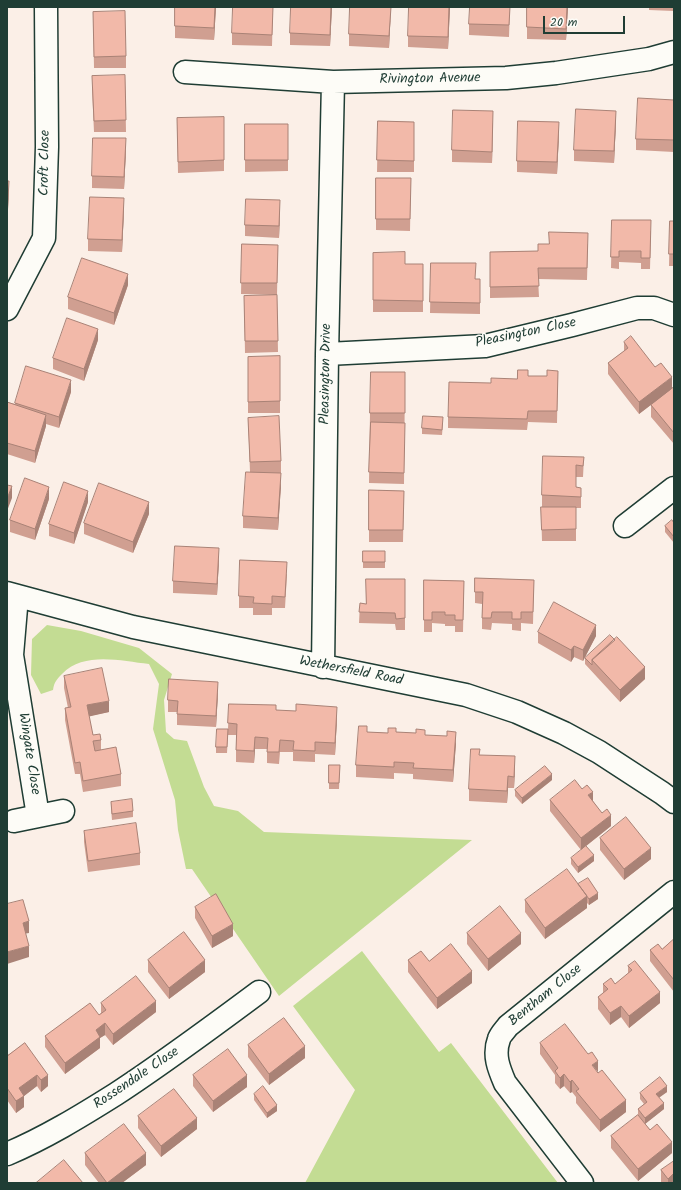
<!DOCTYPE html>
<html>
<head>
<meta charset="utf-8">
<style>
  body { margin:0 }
  #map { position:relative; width:681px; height:1190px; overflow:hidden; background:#fbefe7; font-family:Kalam,sans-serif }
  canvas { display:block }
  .frame { position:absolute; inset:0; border:8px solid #1f3d34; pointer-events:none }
  .scale { position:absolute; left:543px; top:16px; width:82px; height:18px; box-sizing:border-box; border:2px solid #1f3d34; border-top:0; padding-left:5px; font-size:12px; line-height:14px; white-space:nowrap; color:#1f3d34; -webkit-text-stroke:3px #fdfcf7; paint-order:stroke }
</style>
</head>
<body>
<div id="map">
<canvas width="681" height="1190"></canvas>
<div class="frame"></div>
<div class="scale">20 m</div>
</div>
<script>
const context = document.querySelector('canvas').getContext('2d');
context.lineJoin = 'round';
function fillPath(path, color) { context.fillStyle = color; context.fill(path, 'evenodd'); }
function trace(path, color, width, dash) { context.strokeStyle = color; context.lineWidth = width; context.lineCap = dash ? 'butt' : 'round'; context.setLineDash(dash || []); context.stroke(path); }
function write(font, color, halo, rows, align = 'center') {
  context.font = font + ' Kalam,sans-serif'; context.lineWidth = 3; context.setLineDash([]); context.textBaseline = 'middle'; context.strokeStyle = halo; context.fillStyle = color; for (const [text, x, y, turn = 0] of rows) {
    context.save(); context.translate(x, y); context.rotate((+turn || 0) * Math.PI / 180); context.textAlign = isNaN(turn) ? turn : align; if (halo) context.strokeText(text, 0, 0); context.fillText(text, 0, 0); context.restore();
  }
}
fillPath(new Path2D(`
  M47 625 81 631 139 648 172 674 164 700 166 732 174 739 187 741 204 787 214 806 238 811 264 832 472 840 279 996 192 869H186L178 830 175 800 153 729 159 684 149 664C121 661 84 651 62 674 57 679 54 682 53 690L41 694 31 675 32 639Z
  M362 951 439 1052 451 1043 558 1183H305L355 1090 293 1006Z`), '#c3dc93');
const street = new Path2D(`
  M185 72 333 82 506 78 556 73 649 59 674 52
  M7 309 44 238 47 147 46 7
  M327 354 485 346 572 325 637 308H654L674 315
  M625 526 674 488
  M7 593 133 627 466 695 517 712 564 733 599 752 662 793 674 802
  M17 596 12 655 38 816
  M323 667 327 354 333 82
  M14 821 63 811
  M7 1154C45 1138 81 1116 116 1094 165 1062 212 1027 259 992
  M582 1183 505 1083C499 1069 493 1055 499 1039 500 1035 505 1030 508 1026L674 892`);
trace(street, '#1f3d34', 25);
trace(street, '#fdfcf7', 22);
fillPath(new Path2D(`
  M175 7H216L214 40 175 38Z
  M273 7 272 46 232 45V33Z
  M332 7 330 46 290 45V33Z
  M391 7 389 48 349 46V34Z
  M450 7 448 49 408 47V36Z
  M510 7 509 37 469 35V24Z
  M527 7H568L566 40 527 39Z
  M649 7H674V11L649 10Z
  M93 12 126 56V68H94Z
  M125 75 126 132H94L92 88Z
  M674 100V152L636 150V139Z
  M224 117V171L178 173 177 118Z
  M378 121 414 122V172H377Z
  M616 122 614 163 574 161V150Z
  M493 123 492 163 452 162V150Z
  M245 124H288V171L245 172Z
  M559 134 557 174 517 172V161Z
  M126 150 124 189 92 188V176Z
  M376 178H411L410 231 376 230Z
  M124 210 122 252 88 251V239Z
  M280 212 279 238 245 236V225Z
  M612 220 651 231 650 269H641V263L619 262V269L611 268Z
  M670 221H674V266H669Z
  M242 244 278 245 277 295 241 294Z
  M588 244 587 280 538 279 539 297 490 298V252L538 251Z
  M373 253 405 264H423V312H373Z
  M431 263 476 279H480V314L430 313Z
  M128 285 114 325 68 309V297Z
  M277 295 278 352 245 353 244 296Z
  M98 340 84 381 53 369V358Z
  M624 342 672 389 674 387V444L651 417V405L666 393 639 414 608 374V363L624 351Z
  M280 356V413H248V357Z
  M558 371 557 423 528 422 527 430 448 428V417L491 383 517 379 528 376H547Z
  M405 372 404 484 369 483 370 413Z
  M71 392 59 428 46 424V426L35 463 7 454V402L15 404V403Z
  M248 418 281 461V473H275L281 485 278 530 243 528V516L250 472Z
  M443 423 442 435 422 434V428Z
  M584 457 583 477H576V487L581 488V508H576V541H542L541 507H552H542V495Z
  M369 490 404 491 403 542H369Z
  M49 499 35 540 10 532V520Z
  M88 502 74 544 49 536V524Z
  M149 514 133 553 84 534V523Z
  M674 523V543L665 532V526Z
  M363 551H385V568H363Z
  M219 560 217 595 173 593V581Z
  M287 574 285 608H272V615H253V608H239V596Z
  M475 578 534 580 533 624 521 623V631L512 630V624L492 623 491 630 482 629V604L475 603Z
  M405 579V630H396L395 624 359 623 360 603 366 604Z
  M424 580 464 581 463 632H455V626H445V624L432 623V632H424Z
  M538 632 596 636 583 661 574 657 571 662 538 643Z
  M615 640 645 679 620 702 585 664V658Z
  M64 676 109 712 89 716 93 735 101 740V750L121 774V786L83 792 80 774H75L65 720V708H68L64 688Z
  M218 693 216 727 177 725V712H168V700Z
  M229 704 337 718 335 755 315 754V762L293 761V752H280L279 764 267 763V749H255L254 763 236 762V735H228L227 753H216V747L228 729Z
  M367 732 388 733 396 732 425 735 456 743 453 782 413 779V774L394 773V779L356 777V765Z
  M480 755 515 768 514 788H508L507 803 469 801V789Z
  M329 765H340L339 789H329Z
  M552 780 522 804 515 796V790Z
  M582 789 593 801 611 826 581 850 550 811V800Z
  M111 802 133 811V817L112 820 111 808Z
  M84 831 140 853V865L88 872 84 842Z
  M600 838 651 859 624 880 600 850Z
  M571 858 594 861 578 873 571 864Z
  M578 885 598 899 589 905 587 903V908L545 939 525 912V900Z
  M195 907 233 936 212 948 195 918Z
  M674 930V992L650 961V950L662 949 674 939Z
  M467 933 521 944 488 971 467 944Z
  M148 960 205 972 169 999 148 972Z
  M408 960 429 961 472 983 437 1009 408 972Z
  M628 966 660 1003 629 1028 621 1017 610 1025 598 1009V997L603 993V984H615L628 974Z
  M101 1003 156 1012 113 1045 105 1035 100 1038V1048L65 1074 45 1047V1036L99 1015 101 1013Z
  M25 1043 48 1086 41 1092 37 1086 24 1096V1107L16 1113 7 1100V1053L8 1055Z
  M540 1043 598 1072 626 1112 600 1132 576 1103V1097L572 1092 570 1093 564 1086 560 1089 555 1083V1075L540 1054Z
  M248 1045 305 1058 269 1085 248 1057Z
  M193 1075 247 1087 213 1112 193 1086Z
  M667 1092 659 1097 664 1109 645 1124 672 1153 638 1181 611 1148V1136L638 1115V1109L644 1104 640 1099V1093Z
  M254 1094 277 1111 267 1118 254 1100Z
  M138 1116 197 1129 161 1157 138 1128Z
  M85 1153 146 1165 122 1183H99L85 1165Z
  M674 1161V1183H662L661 1182V1170Z`), '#d09f91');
fillPath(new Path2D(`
  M215 7H216L214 40V28Z
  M331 7H332L330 46V35Z
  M391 7 389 48V36Z
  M449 7H450L448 49V37Z
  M567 7H568L566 40V29Z
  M493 111V123L492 163V152Z
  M616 111V122L614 163V151Z
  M559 122V134L557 174V162Z
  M126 138V150L124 189V177Z
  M9 181V192L7 228V217Z
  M124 198V210L122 252V240Z
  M280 200V212L279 238V226Z
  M128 274V285L114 325V313Z
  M98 329V340L84 381V369Z
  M672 377V389L639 414V402Z
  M71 380V392L59 428V417Z
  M46 415V426L35 463V451Z
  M281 473V485L278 530V518Z
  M12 486V498L7 511V499Z
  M49 487V499L35 540V529Z
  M88 491V502L74 544V533Z
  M149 502V514L133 553V542Z
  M219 548V560L217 595V584Z
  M596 625V636L583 661V650Z
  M574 646V657L571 662V650Z
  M645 667V679L620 702V690Z
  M218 682V693L216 727V716Z
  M109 701V712L87 717V705Z
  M337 707V718L335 755V743Z
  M456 732V743L453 782V770Z
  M255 737V749L254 763V751Z
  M515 756V768L514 788V777Z
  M552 774V780L522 804V798Z
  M508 776V788L507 803V791Z
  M593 792V804L588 795Z
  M611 815V826L581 850V838Z
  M651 848V859L624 880V869Z
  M594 855V861L578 873V867Z
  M598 893V899L589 905V899Z
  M587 896V908L545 939V928Z
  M29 921V933L23 934V923Z
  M233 924V936L212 948V936Z
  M521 933V944L488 971V959Z
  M29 946V957L7 964V952Z
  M205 960V972L169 999V988Z
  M472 971V983L437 1009V998Z
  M660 992V1003L629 1028V1016Z
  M156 1001V1012L113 1045V1034Z
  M621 1006V1017L610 1025V1013Z
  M105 1023V1035L100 1038V1048L65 1074V1063L96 1030Z
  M305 1046V1058L269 1085V1074Z
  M598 1061V1072L592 1065Z
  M564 1074V1086L560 1089V1078Z
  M37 1075V1086L24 1096V1107L16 1113V1101L19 1088Z
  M48 1075V1086L41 1092V1080Z
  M247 1075V1087L213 1112V1101Z
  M572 1080V1092L570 1093V1082Z
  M667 1086V1092L656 1100V1094Z
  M626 1100V1112L600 1132V1120Z
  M664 1103V1109L645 1124V1118Z
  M277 1105V1111L267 1118V1113Z
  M197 1118V1129L161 1157V1146Z
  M672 1142V1153L638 1181V1169Z
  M146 1153V1165L122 1183H107Z
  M673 1174V1183H668V1179Z`), '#a98276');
const building = new Path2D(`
  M175 7H215L214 28 175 26Z
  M233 7H273L272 35 232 33Z
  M291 7H331L330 35 290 33Z
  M350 7H391L389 36 349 34Z
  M409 7H449L448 37 408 36Z
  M470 7H510L509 25 469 24Z
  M527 7H567L566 29 527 27Z
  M125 11 126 56 94 57 93 12Z
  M125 75 126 120 94 121 92 76Z
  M638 98 674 100V140L636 139Z
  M576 109 616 111 614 151 574 150Z
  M453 110 493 111 492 152 452 150Z
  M224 117V160L178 162 177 118Z
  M378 121 414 122V161L377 160Z
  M518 121 559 122 557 162 517 161Z
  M245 124H288V160H245Z
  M93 138H126L124 177 92 176Z
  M376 178H411L410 219H376Z
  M7 181H9L7 217Z
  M90 197 124 198 122 240 88 239Z
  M246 199 280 200 279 226 245 225Z
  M612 220H651L650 258H641V251H619V257H611Z
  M670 221H674V254H669Z
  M549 232 588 233 587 268H538L539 286 490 287V252L538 251V244H549Z
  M242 244 278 245 277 283H241Z
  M405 252V264H423V301L373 300V253Z
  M82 258 128 274 114 313 68 297Z
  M431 263H476L475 279H480V303L430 302Z
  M277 295 278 341H245L244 296Z
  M67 318 98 329 84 369 53 358Z
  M631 336 655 367 661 363 672 377 639 402 608 363 628 348 624 342Z
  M280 356V401L248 402V357Z
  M26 366 71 380 59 417 15 403Z
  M518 370H528V376H547V370L558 371 557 411H528L527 419 448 417 449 382 491 383V378L517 379Z
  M371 372H405V413H370Z
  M674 387V433L651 405Z
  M7 402 46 415 35 451 7 443Z
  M279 416 281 461 250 462 248 418Z
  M423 416 443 417 442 430 422 428Z
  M371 422 405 423 404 473 369 472Z
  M543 456 584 457 583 466 576 465V487L581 488V497L542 495Z
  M246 472 281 473 278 518 243 516Z
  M25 478 49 487 35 529 10 520Z
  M64 482 88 491 74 533 49 524Z
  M99 483 149 502 133 542 84 523Z
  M7 485 12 486 7 499Z
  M369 490 404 491 403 530H369Z
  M541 507H576V529L542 530Z
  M672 520 674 523V537L665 526Z
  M175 546 219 548 217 584 173 581Z
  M363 551H385V562H363Z
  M240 560 287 562 285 597 272 596V604L253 603 254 597 239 596Z
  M475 578 534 580 533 612H521V619H512V612H492L491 618H482L483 592H475Z
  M366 579H405V618L396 619 395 613 359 612 360 603 366 604Z
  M424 580 464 581 463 620H455V615H445V612H432V620H424Z
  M554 602 596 625 583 650 574 646 571 650 538 632Z
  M610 635 615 640 592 660V665L585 658Z
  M617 637 645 667 620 690 592 660Z
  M102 668 109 701 87 705 93 735 100 734 101 740 93 741 95 751 116 747 121 774 83 781 80 762 75 763 65 708 71 707 64 676Z
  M169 679 218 682 216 716 177 714 178 701 168 700Z
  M229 704 276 705V710L296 711V704L337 707 335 743 315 742V751L293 750 294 741 280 740 279 752H267L268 738 255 737 254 751 236 750 237 724 228 723Z
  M359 726H367V732L388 733V728H396V732L416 733V729L425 730V735L447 736V731L456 732 453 770 413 768 414 763 394 762V767L356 765Z
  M217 729H228L227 747H216Z
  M471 749H480L479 755 515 756 514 777 508 776 507 791 469 789Z
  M329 765H340L339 783H329Z
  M545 766 552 774 522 798 515 790Z
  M575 780 582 789 587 785 593 792 588 795 602 813 607 809 611 815 581 838 550 800Z
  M132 799 133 811 112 814 111 802Z
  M626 817 651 848 624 869 600 838Z
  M136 823 140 853 88 861 84 831Z
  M586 846 594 855 578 867 571 858Z
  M567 869 587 896 545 928 525 900Z
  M588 878 598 893 589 899 578 884Z
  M216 894 233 924 212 936 195 907Z
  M23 900 29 921 23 923 29 946 7 952V904Z
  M500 906 521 933 488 959 467 933Z
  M184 932 205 960 169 988 148 960Z
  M674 939V980L650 950 658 944 662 949Z
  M451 944 472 971 437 998 408 960 421 951 429 961Z
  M635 961 660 992 629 1016 621 1006 610 1013 598 997 608 989 603 984 611 978 615 984 632 970 628 966Z
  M136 976 156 1001 113 1034 105 1023 96 1030 100 1037 65 1063 45 1036 90 1003 99 1015 106 1010 101 1003Z
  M284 1018 305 1046 269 1074 248 1045Z
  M565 1024 588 1054 592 1052 598 1061 592 1065 598 1073 602 1070 626 1100 600 1120 576 1091 579 1089 572 1080 570 1082 564 1074 560 1078 555 1071 558 1068 540 1043Z
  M25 1043 48 1075 41 1080 37 1075 19 1088 24 1096 16 1101 7 1088V1053L8 1055Z
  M228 1049 247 1075 213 1101 193 1075Z
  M660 1077 667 1086 656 1094 664 1103 645 1118 638 1109 647 1102 640 1093Z
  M263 1086 277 1105 267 1113 254 1094Z
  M174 1089 197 1118 161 1146 138 1116Z
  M638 1115 650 1130 657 1124 672 1142 638 1169 611 1136Z
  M124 1124 146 1153 107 1183 85 1153Z
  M64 1160 83 1183H36Z
  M674 1161V1175L673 1174 668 1179 661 1170Z`);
fillPath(building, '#f2b9a9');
trace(building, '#a98276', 1);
write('14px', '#1f3d34', '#fdfcf7', [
  ["Rivington Avenue",430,80,-1],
  ["Croft Close",46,163,-89],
  ["Pleasington Close",526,334,-12],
  ["Pleasington Drive",327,374,-89],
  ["Wethersfield Road",351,672,11],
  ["Wingate Close",28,754,81],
  ["Bentham Close",546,996,-39],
  ["Rossendale Close",137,1079,-34]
]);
</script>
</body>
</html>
